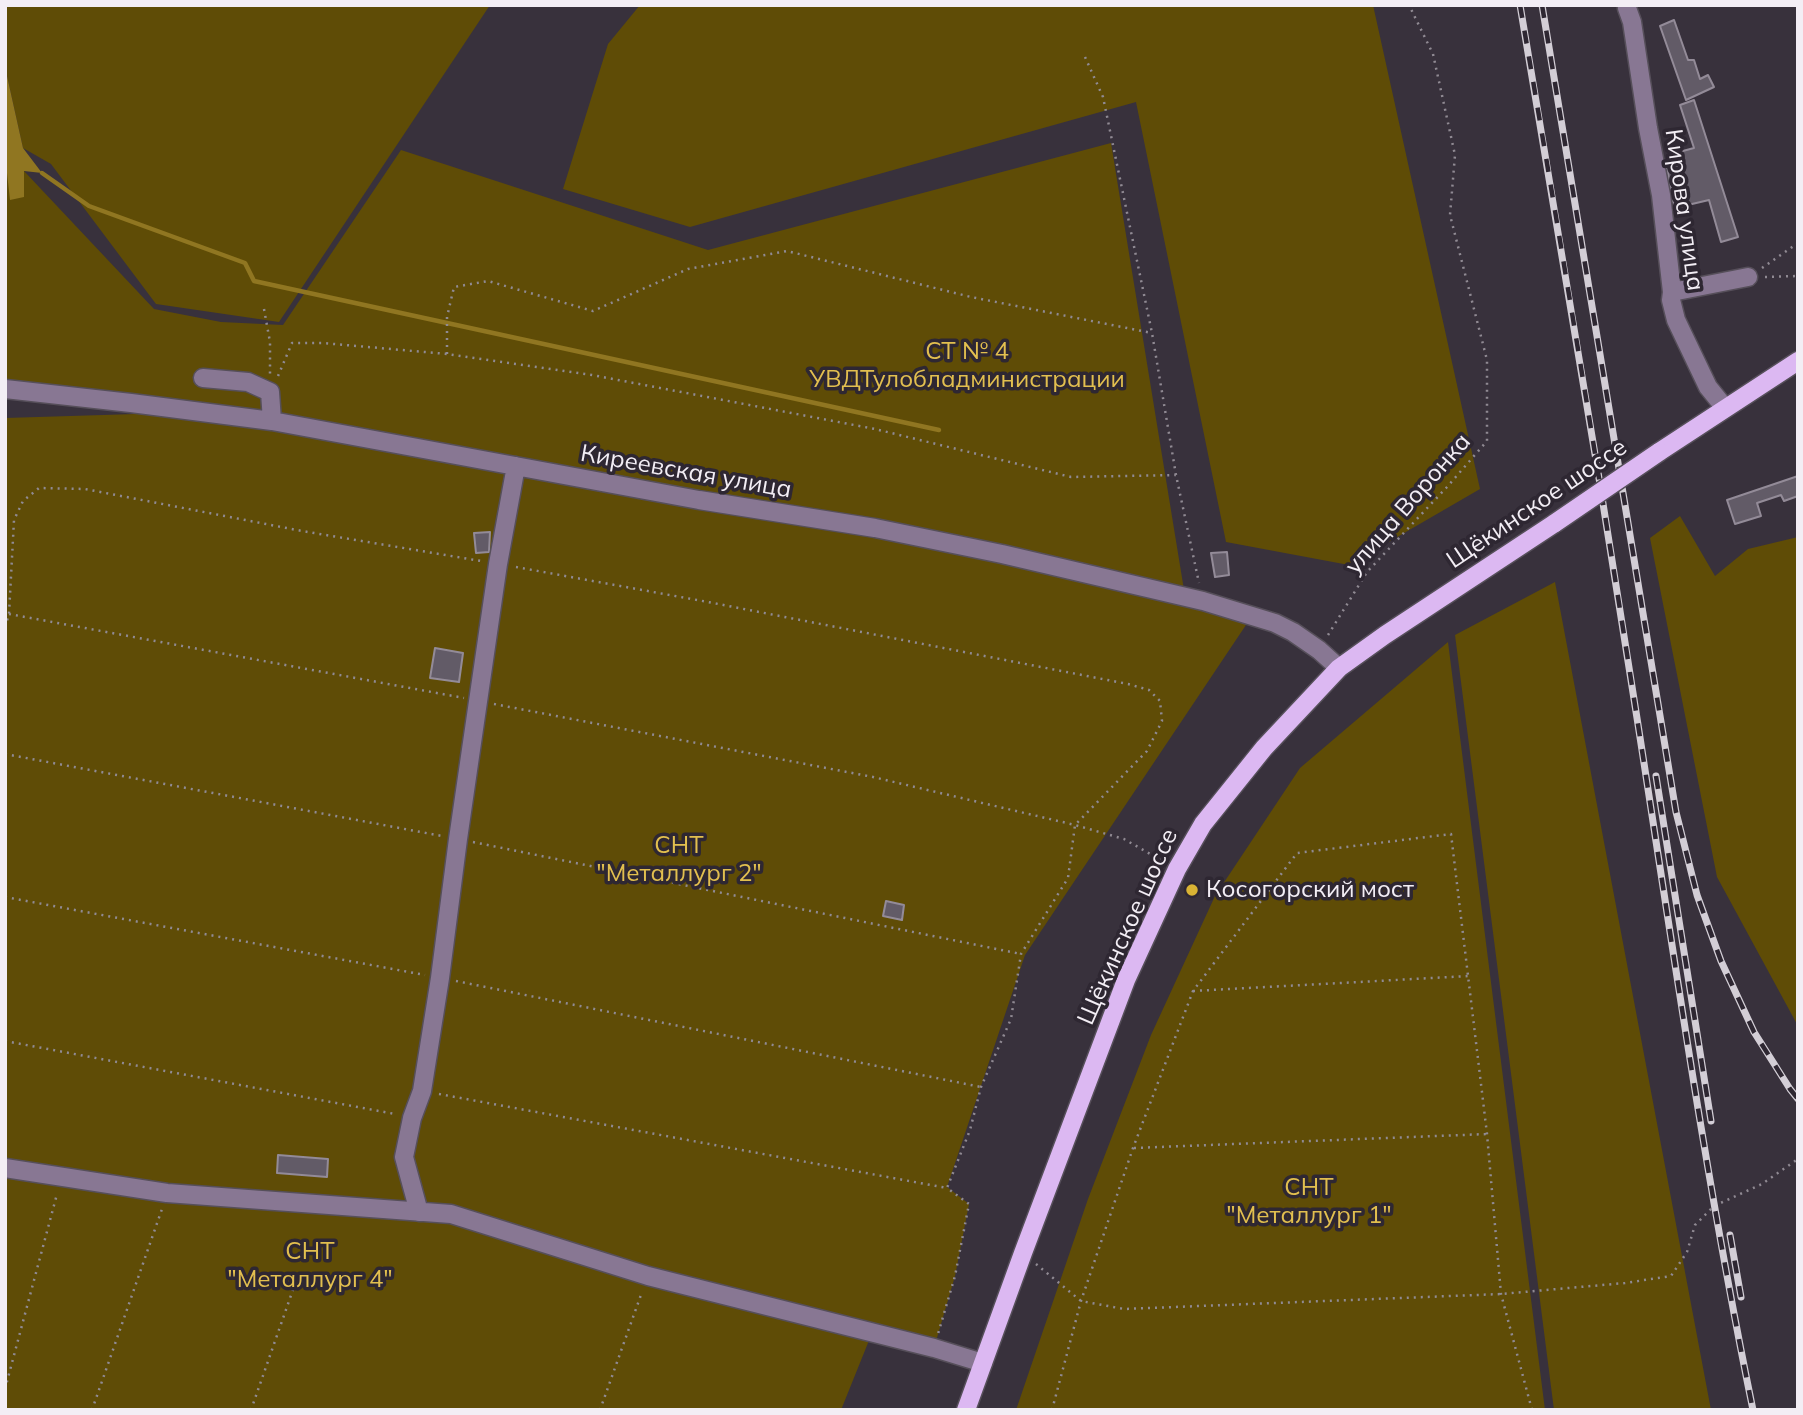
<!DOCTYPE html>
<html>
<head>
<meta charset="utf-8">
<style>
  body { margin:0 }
  #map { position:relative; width:1803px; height:1415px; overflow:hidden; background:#38313c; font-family:Mulish,sans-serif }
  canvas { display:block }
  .frame { position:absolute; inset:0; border:7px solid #f3eef5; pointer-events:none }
</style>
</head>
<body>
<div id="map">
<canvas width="1803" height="1415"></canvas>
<div class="frame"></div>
</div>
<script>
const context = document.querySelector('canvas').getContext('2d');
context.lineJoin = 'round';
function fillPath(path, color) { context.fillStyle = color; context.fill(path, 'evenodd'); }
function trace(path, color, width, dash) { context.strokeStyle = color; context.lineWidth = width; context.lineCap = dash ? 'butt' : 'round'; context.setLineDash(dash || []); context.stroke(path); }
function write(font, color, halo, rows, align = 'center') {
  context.font = font + ' Mulish,sans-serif'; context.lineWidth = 7; context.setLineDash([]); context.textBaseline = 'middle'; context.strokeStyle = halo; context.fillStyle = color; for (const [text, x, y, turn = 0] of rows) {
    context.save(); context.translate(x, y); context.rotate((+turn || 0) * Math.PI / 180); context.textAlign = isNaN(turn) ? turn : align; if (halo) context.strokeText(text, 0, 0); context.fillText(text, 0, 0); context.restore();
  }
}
fillPath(new Path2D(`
  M5 5H490L279 322 156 304 51 164 23 148 5 67Z
  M640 5H1373L1480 489 1349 565 1226 542 1136 102 690 227 563 189 608 44Z
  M1111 143 1185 596 1252 616 1025 955 947 1187 969 1204 955 1276 934 1348 872 1333 841 1410H5V418L201 412 5 389V172L24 171 154 309 221 322 283 325 401 150 708 250Z
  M1680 516 1715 576 1748 549 1798 537V1026L1717 877 1650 538Z
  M1555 582 1711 1410H1554L1455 635Z
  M1448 642 1545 1410H1016L1088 1199 1151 1035 1215 896 1300 768Z`), '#5f4c06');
fillPath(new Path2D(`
  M5 67 23 148 42 173 24 171V197L10 200 7 173 5 172Z`), '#907621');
trace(new Path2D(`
  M42 173 89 206 245 263 254 281 939 430`), '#907621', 4.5);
const building = new Path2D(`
  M1674 20 1688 60H1694L1700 79 1708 75 1714 87 1686 100 1660 26Z
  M1694 100 1738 237 1721 242 1709 200 1675 208 1673 201 1667 168 1683 164 1679 152 1694 148 1680 105Z
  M1798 476V496L1784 501 1781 495 1757 503 1761 516 1735 524 1727 500Z
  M490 532 489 552 476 553 474 533Z
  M1227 552 1229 575 1215 577 1211 553Z
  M435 648 463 653 459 682 430 678Z
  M886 901 904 905 902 920 883 916Z
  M278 1155 328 1159 327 1177 277 1173Z`);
fillPath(building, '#625b67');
trace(building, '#938b98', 2);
const minor = new Path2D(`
  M1627 8 1632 22 1648 128 1661 195 1672 292 1671 300 1676 320 1708 387 1725 408
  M1672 292 1748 277
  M203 378 248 382 270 392 272 421
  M5 389 131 403 272 421 699 500 875 528 1002 554 1203 601 1275 623 1293 632 1319 650 1339 668
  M5 1168 167 1193 451 1214 648 1276 934 1348 983 1363
  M419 1212 404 1157 412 1118 422 1091 440 978 458 839 498 564 516 466`);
const major = new Path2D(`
  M1659 452 1798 361
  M966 1410 1023 1253 1126 980 1177 869 1203 824 1264 748 1339 668 1385 635 1555 523`);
trace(minor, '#564f5a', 21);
trace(major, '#564f5a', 21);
trace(new Path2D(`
  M1085 57 1103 97 1152 333 1176 475 1199 583
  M1762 268 1798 243
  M1765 277 1798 276
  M264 309 270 342V375
  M447 354V317L454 287 488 281 593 311 688 269 787 251 971 297 1152 333
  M278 376 292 343H323L447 354 592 375 875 429 1071 477 1176 475
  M516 567 708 602 1128 684 1149 690 1160 701 1162 721 1147 751 1075 825 1068 878 1021 954 1011 1019 981 1087 970 1130 947 1188 969 1204 955 1276 938 1334
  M9 614 464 698
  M5 627 9 614 14 520 23 501 39 488 85 489 302 531 481 561
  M1328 635 1367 572 1447 487 1487 441V360L1450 215 1455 155 1433 54 1409 5
  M494 704 873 777 1075 825 1124 839 1164 862
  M5 754 442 836
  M473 842 1021 954
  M5 897 425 975
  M456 981 981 1087
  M1193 991 1469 976
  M5 1041 395 1114
  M439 1094 947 1188
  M1134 1148 1487 1134
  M1036 1264 1081 1301 1124 1309 1501 1294 1625 1283 1671 1276 1687 1252 1695 1225 1714 1206 1762 1184 1798 1159
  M5 1389 57 1194
  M92 1410 162 1209
  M251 1410 296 1281
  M600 1410 642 1292
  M1052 1410 1081 1301 1133 1148 1193 991 1297 853 1451 834 1487 1134 1501 1294 1532 1410`), '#908a93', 2.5, [2, 5]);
trace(minor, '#887793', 18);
trace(major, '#dcb8f2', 18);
const rail = new Path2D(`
  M1520 5C1561 243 1600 480 1637 718 1673 949 1706 1181 1753 1410
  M1542 5 1676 812 1697 895 1721 961 1754 1032 1790 1089 1798 1099
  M1656 776 1711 1121
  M1730 1235 1741 1297`);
trace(rail, '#d3ced6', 7);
trace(rail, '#2e2732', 4.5, [13]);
const majorBridge = new Path2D(`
  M1555 523 1659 452`);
trace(majorBridge, '#564f5a', 21, []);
trace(majorBridge, '#dcb8f2', 18);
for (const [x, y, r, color] of [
  [1192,890,7,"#d9b334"]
]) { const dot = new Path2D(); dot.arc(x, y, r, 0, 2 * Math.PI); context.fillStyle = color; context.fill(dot); trace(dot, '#2e2732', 2.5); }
write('24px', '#f3eef5', '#2e2732', [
  ["Кирова улица",1684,210,82],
  ["Киреевская улица",686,472,10],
  ["улица Воронка",1408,504,-49],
  ["Щёкинское шоссе",1537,504,-34],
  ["Щёкинское шоссе",1128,927,-66]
]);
write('24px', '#e2bf4f', '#2e2732', [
  ["СТ № 4",967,352],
  ["УВДТулобладминистрации",967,380],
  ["СНТ",679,846],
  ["\"Металлург 2\"",679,874],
  ["СНТ",1309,1188],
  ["\"Металлург 1\"",1309,1216],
  ["СНТ",310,1252],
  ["\"Металлург 4\"",310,1280]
]);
write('24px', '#f3eef5', '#2e2732', [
  ["Косогорский мост",1206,890]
], 'left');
</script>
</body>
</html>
